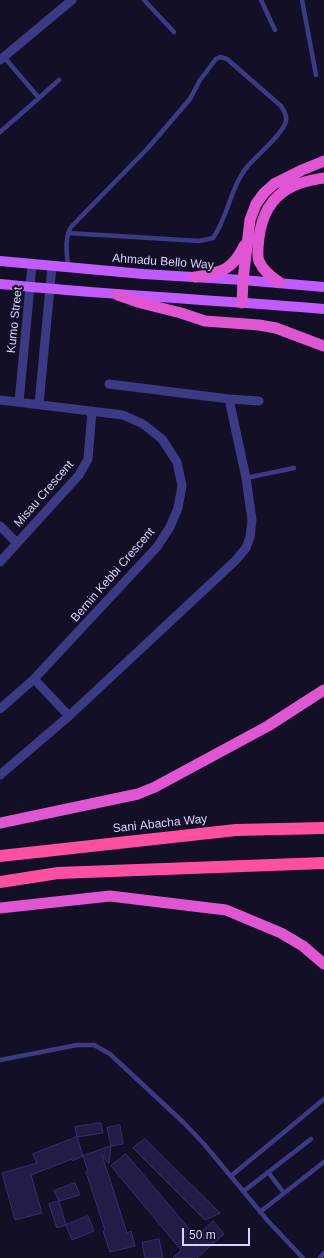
<!DOCTYPE html>
<html>
<head>
<meta charset="utf-8">
<style>
  body { margin:0 }
  #map { position:relative; width:324px; height:1258px; overflow:hidden; background:#130f26; font-family:Arial,sans-serif }
  canvas { display:block }
  .scale { position:absolute; left:182px; top:1228px; width:68px; height:18px; box-sizing:border-box; border:2px solid #d9d4ff; border-top:0; padding-left:5px; font-size:12px; line-height:14px; white-space:nowrap; color:#d9d4ff; -webkit-text-stroke:3px #130f26; paint-order:stroke }
</style>
</head>
<body>
<div id="map">
<canvas width="324" height="1258"></canvas>
<div class="scale">50 m</div>
</div>
<script>
const context = document.querySelector('canvas').getContext('2d');
context.lineJoin = 'round';
function fillPath(path, color) { context.fillStyle = color; context.fill(path, 'evenodd'); }
function trace(path, color, width, dash) { context.strokeStyle = color; context.lineWidth = width; context.lineCap = dash ? 'butt' : 'round'; context.setLineDash(dash || []); context.stroke(path); }
function write(font, color, halo, rows, align = 'center') {
  context.font = font + ' Arial,sans-serif'; context.lineWidth = 4; context.setLineDash([]); context.textBaseline = 'middle'; context.strokeStyle = halo; context.fillStyle = color; for (const [text, x, y, turn = 0] of rows) {
    context.save(); context.translate(x, y); context.rotate((+turn || 0) * Math.PI / 180); context.textAlign = isNaN(turn) ? turn : align; if (halo) context.strokeText(text, 0, 0); context.fillText(text, 0, 0); context.restore();
  }
}
const building = new Path2D(`
  M101 1123 103 1133 77 1137 75 1127Z
  M120 1125 123 1144 111 1146 107 1128Z
  M77 1137 83 1156 72 1161V1159L31 1175 42 1213 15 1220 2 1173 37 1163 33 1154Z
  M145 1139 220 1213 205 1220 133 1148Z
  M111 1146 109 1164 102 1155 127 1233 131 1231 135 1246 110 1252 103 1231 105 1230 86 1172 88 1171 83 1156Z
  M126 1154 196 1237 213 1221 224 1234 197 1258H173L181 1250 111 1166Z
  M75 1183 80 1195 59 1201 54 1191Z
  M59 1201 66 1225 57 1228 49 1204Z
  M88 1216 94 1231 72 1240 66 1225Z
  M159 1239 163 1258H145L142 1243Z`);
fillPath(building, '#241b47');
trace(building, '#3b2d73', 1);
trace(new Path2D(`
  M144 0 174 32
  M261 0 275 30
  M302 0 316 75
  M39 98 59 80
  M0 132 39 98 4 57
  M68 233 199 241 213 238C228 217 230 188 247 167 256 156 284 133 286 121 287 115 284 111 281 106L227 59 220 57 216 59 200 80 190 99 148 148 71 227C64 240 67 253 68 267
  M246 478 294 468
  M0 1060 77 1045H94L110 1054 184 1123 204 1144 268 1221 303 1258
  M268 1172 284 1193
  M231 1176 324 1099
  M244 1191 311 1139
  M260 1212 324 1162
  M320 1258 324 1253`), '#3d3a85', 4.5);
trace(new Path2D(`
  M0 60 72 0
  M109 384 229 399 259 401
  M0 400 123 415 143 424 162 439 177 462 182 486 178 508 170 527 157 547 34 679 0 709
  M19 402 32 265
  M39 404 52 266
  M0 526 17 543
  M0 562 79 475 88 459 92 411
  M34 679 69 716
  M0 775 69 716 235 561 246 548 250 537 252 520 246 478 229 399`), '#3d3a85', 9);
trace(new Path2D(`
  M0 261 143 274 243 280 324 287
  M0 284C108 295 216 300 324 309`), '#c25bff', 10);
trace(new Path2D(`
  M195 277C221 272 232 271 244 246
  M279 282C272 277 264 272 260 263 257 259 258 253 258 248 259 227 265 205 283 192 295 183 310 180 324 178
  M118 295 141 303 181 313 205 321 259 325 276 328 324 346
  M242 303 243 280 250 220 256 204 264 193 274 184 302 170 324 161
  M0 823 138 794 155 787 268 726 324 690
  M0 908 110 896 226 910 281 933 303 946 324 964`), '#e055d1', 11);
trace(new Path2D(`
  M0 856 236 830 324 828
  M0 882 58 873 324 863`), '#ff4fa3', 12);
write('12px', '#d9d4ff', '#130f26', [
  ["Ahmadu Bello Way",163,262,4],
  ["Kumo Street",15,320,-84],
  ["Misau Crescent",44,494,-49],
  ["Bernin Kebbi Crescent",113,575,-49],
  ["Sani Abacha Way",160,824,-6]
]);
</script>
</body>
</html>
